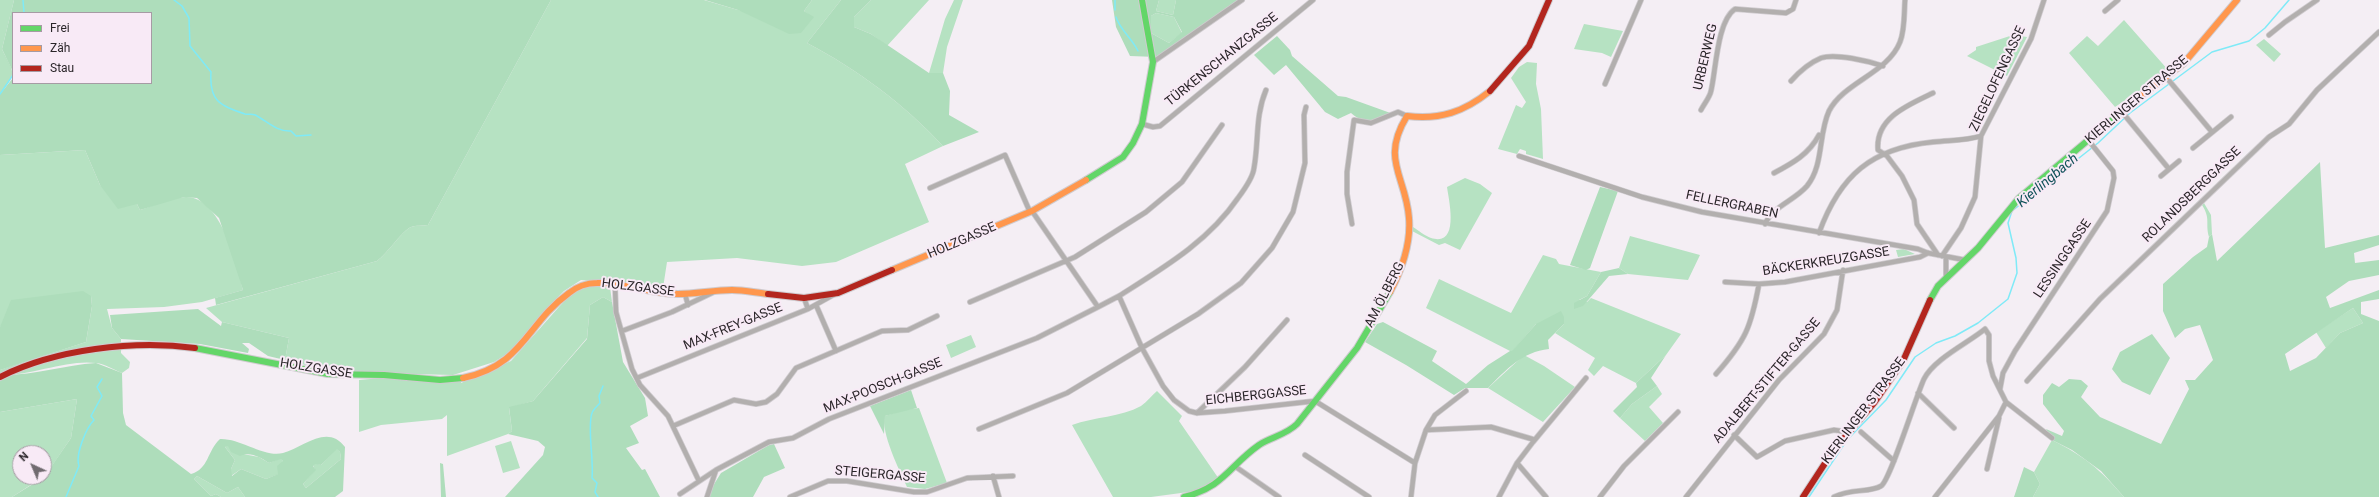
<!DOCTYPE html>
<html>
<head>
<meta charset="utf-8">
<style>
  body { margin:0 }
  #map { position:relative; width:2379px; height:497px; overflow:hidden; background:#f4eef4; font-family:Roboto,sans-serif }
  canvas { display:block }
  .legend { position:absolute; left:12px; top:12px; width:140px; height:72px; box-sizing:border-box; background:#f8eaf6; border:1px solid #a69ba4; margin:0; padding:5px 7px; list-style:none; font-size:12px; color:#2a2529 }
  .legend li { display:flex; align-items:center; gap:8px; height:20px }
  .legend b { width:20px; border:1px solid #a69ba4 }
  .north { position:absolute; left:12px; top:445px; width:40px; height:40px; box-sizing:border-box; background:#f8eaf6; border:1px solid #a69ba4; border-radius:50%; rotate:316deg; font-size:11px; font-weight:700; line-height:16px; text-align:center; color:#2a2529 }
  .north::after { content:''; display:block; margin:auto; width:14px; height:18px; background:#716b70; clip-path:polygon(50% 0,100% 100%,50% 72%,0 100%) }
</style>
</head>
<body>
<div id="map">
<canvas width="2379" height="497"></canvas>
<ul class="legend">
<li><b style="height:5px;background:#63d668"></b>Frei</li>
<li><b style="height:5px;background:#ff974d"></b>Zäh</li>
<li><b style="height:5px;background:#b3261e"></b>Stau</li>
</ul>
<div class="north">N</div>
</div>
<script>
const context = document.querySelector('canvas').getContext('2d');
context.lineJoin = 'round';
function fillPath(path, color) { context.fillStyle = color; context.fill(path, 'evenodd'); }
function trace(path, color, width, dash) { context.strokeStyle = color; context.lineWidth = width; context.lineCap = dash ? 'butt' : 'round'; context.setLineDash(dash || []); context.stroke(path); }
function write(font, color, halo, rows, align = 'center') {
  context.font = font + ' Roboto,sans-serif'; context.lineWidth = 4; context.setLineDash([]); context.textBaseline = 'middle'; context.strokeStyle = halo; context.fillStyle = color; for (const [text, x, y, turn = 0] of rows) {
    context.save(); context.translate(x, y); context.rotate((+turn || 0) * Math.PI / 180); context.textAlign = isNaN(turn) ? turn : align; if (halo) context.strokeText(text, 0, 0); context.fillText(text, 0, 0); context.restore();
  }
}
fillPath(new Path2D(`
  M0 0H14L2 49C14 74 18 72 0 94Z
  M551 0H704L738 10 813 18 804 11 812 0H841L807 43C857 69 904 104 943 146L905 164 929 222 836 262 802 266 737 258 667 262 663 288 581 280 564 291 549 306 510 352 494 362 453 375 334 372 285 360 289 338 222 322 206 308 377 261C388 253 401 232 411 227 416 225 423 226 428 225Z
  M871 0H929L887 46 871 34 854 27V17Z
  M954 0H963L947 47 943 73H929L945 19Z
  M1159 0H1176L1173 15 1156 11Z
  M1156 13 1174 17 1182 33 1169 43 1151 33V16Z
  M2124 20 2169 71 2115 107 2069 53 2087 36 2098 46Z
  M1584 24 1623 31 1611 57 1602 53 1574 49Z
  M2013 35 2027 37 2007 76 1967 56 1976 50V47Z
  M2264 39 2281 54 2274 62 2256 45Z
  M1527 62 1537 63 1536 84 1541 109 1543 159 1526 154V151L1520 149 1517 154 1498 149 1516 105 1522 108 1526 102 1511 78 1519 67Z
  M85 150 100 185 137 204 140 210C154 206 171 197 185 197 220 195 237 263 243 290L202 302 164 307 107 309 112 328 121 339V353L130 362 129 368 122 373C114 370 105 364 96 363 68 359 30 376 0 375V370L8 367 86 342 92 306 91 296 0 327V155Z
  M1465 178 1480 184 1492 193 1460 250 1445 243 1439 245 1412 231 1413 227C1418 230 1425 236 1431 238 1460 247 1449 201 1447 187Z
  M2204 203 2211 215 2212 234 2209 237C2205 223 2211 219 2202 205Z
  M1630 236 1700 255 1688 280 1628 274 1619 268Z
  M1904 249 1915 254 1898 257 1896 250Z
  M1543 255 1556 259 1559 264 1601 272 1587 296 1579 300 1587 302 1591 298 1681 334 1666 355 1636 383 1603 366 1594 376 1588 370 1595 358 1555 333 1564 324H1536L1512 352 1426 308 1439 279 1511 313Z
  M594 285 610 287 612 302 603 297 590 305 587 338 533 401 509 408 512 431 508 434 447 456V415L442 419 381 425 359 432V380L393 377 461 380V383L511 361 574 290Z
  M2353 308 2363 323 2340 333 2326 348 2316 332Z
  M971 335 976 347 951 358 946 345Z
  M1524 355 1544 366 1575 387 1543 422 1488 388Z
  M1657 386 1662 394 1649 407 1663 423 1645 441 1620 418 1632 404Z
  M1157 391 1182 416 1179 421 1219 479 1196 491 1151 497H1113L1072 425C1094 417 1121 417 1141 406 1147 402 1152 395 1157 391Z
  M77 399 71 438 45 476 44 453H20V477H43L12 497H0V412Z
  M919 408 947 483 925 489 907 487C900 471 880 432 885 416L904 410Z
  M2052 440C2084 456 2100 469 2124 497H2033L2040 484 2034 472Z
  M511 441 520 468 503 473 495 446Z
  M228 445 243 454 259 457 269 463 281 458 283 461 279 474 266 479 241 469 231 476V469L235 460 225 447Z
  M337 448 340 452 341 459 306 488 303 484 315 470 313 465 315 463 321 465Z
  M197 476 227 493 238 487 245 497H221L216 494 211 496 194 479Z`), '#b6e2c2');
fillPath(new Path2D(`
  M14 0H551L428 225C423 226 416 225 411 227 401 232 388 253 377 261L216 305 215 298 243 290 219 218 197 198 184 197 140 210 137 204 118 209 100 185 85 150 0 155V94L13 78V83H151V13H13V72L2 49Z
  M705 0H812L804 11 814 17 801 33 789 34 738 10Z
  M841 0H871L854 17V27L871 34 929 73H943L950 91 949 115 979 132 943 146C904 104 857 69 807 43Z
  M1112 0H1159L1156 11 1173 15 1176 0H1238L1157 57 1130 56 1116 27ZM1156 13 1174 17 1182 32 1169 43 1151 33V16Z
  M1277 36 1290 50 1292 56 1338 96 1346 97 1396 115C1378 124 1368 127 1351 113L1338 119 1325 112 1286 65 1274 75 1254 55Z
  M2320 162 2325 248 2379 235V245L2354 253 2355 263 2379 260V275L2349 281 2326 297 2330 308 2379 290V299L2361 302V314L2379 321V497H2124L2101 471 2072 450 2052 440 2046 429 2062 436 2064 431 2043 404V395L2052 383 2059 387 2069 379 2081 380 2088 386 2081 397 2100 417 2161 444 2189 389 2185 380H2195L2213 360 2200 325 2185 329 2175 338 2163 311V284L2193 257 2207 247 2209 237 2212 234 2217 261ZM2353 308 2363 323 2340 333 2316 358 2290 371 2285 354Z
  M1600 187 1618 191 1590 268 1586 270 1570 265Z
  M1619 268 1628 274 1609 276 1583 306 1574 309V303L1587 296 1601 272Z
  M83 291 91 296 92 306 86 342 0 370V327L11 300Z
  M603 297 612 302 623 362 645 398 648 416 630 426 639 443 626 448 642 470 645 469 660 497H505L543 455 545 447 538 441 508 434 512 431 509 407 533 401 587 339 590 305Z
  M198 309 221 326 222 322 289 338 285 360 268 356 249 343H242L249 349 248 353 200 344 121 339 112 328 110 315Z
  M1561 311 1564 317V324L1548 340 1549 349C1522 352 1507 369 1488 388H1465L1454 395 1406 365 1365 342 1377 324 1383 322 1437 351 1432 361 1466 384 1488 365 1510 351H1512L1536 324Z
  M2152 334 2170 358 2150 395 2122 382 2112 369 2120 352Z
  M1666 355 1651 378 1657 386 1632 404 1620 418 1613 411 1637 387 1636 383Z
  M96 363 122 373 123 413 126 425 191 474C209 469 207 451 220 439 240 438 265 458 283 453 303 448 327 423 345 447L343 491 335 497H245L238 487 227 493 197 476 194 479 211 496 216 494 221 497H12L44 477 71 438 77 399 0 412V375C32 376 64 365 96 363ZM228 446 231 452 240 456C250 451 260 457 269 463L281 459 283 461 277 466 278 474 266 479 241 469 232 476 231 469 235 460 225 447ZM337 449 340 452 341 459 306 488 303 484 316 470 313 466 315 464 321 465Z
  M911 390 917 408 885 416 884 434 870 406Z
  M774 444 785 468 764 477 753 497H706L721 473 769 445Z
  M440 463 443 464 446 497H441Z
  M2024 467 2034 472 2040 484 2033 497H2014Z`), '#aeddbb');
trace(new Path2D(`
  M23 0 24 13
  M174 0 182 6 189 18 190 46 211 72C209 101 219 105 245 114 249 115 254 113 257 116 268 122 277 132 291 131L296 136 311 135
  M1115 10V0
  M1116 17C1120 30 1132 38 1138 51
  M0 94 13 75
  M66 497 79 466C75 455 86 428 94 420L91 416 102 396 97 387 102 379
  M598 497 595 492 597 483 592 478C594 461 587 426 592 413 593 410 597 406 600 403L599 396 603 386
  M1809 497 1847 440 1886 400 1915 357 1936 343 1955 336 1978 323 2008 299 2017 273 2016 258 2008 223 2012 211 2098 143 2130 113 2212 52 2249 41 2265 28 2289 0`), '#7feaf7', 1.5);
const street = new Path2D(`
  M2105 11 2118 0
  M2269 35 2285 22 2317 0
  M1153 62 1242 0
  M2166 77 2212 132
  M1791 81C1799 72 1809 63 1821 58 1835 53 1868 61 1883 66
  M1605 84 1641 0
  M1933 93C1908 105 1875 118 1878 150L1887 156 1902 176 1914 200 1917 224 1938 255
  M1701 110C1704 104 1710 97 1711 91 1716 70 1717 21 1735 9L1786 13 1793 9 1796 0
  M2122 112 2169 169
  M1142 124 1153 127 1160 126 1313 0
  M2193 148 2231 117
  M1519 156 1642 197 1702 212 1918 249 1928 253 1965 260
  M1774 173C1793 163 1809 154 1819 135
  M2161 176 2179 161
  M930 188 1005 155 1030 212
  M1032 211 1098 307 1119 296 1142 348 1163 386 1174 400 1189 411 1197 413 1225 411 1315 401 1415 463 1426 430 1491 427 1532 439 1533 442 1517 463 1546 497
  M1352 224 1347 194V172L1354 120 1371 123 1398 112 1407 116
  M1765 224C1773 206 1794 201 1807 186 1824 165 1818 135 1829 111 1844 82 1888 73 1900 42 1905 30 1904 13 1905 0
  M1819 233C1840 175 1872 148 1933 142 1950 140 1965 141 1981 136
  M1942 256 1961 228 1975 197 1981 136 2031 39 2044 0
  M1946 277V257
  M1725 282 1759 284 1785 282 1920 257 1928 253
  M615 286 616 312 632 369 640 385 668 416 699 481
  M685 294 688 305
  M1119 296C1163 268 1208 242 1238 198 1244 190 1253 178 1254 168 1259 141 1255 116 1266 90
  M804 298 808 309
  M970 302 1075 257 1146 212 1182 182 1222 125
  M816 305 836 351
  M622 331 672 312 716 291
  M1716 374C1746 340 1751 327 1759 284
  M637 378 808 309 835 294
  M2027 381 2100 299 2269 137 2289 124 2317 90 2379 32
  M2000 389 2003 373 2015 351 2107 211 2114 178 2113 171 2089 141
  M1918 393 1954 428
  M1197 413 1245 367 1287 320
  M673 426 734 400 756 404 766 402 777 394 796 368 882 331 908 330 937 316
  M979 429 1067 393 1198 314 1241 283 1272 248 1293 212 1305 163 1304 115 1306 107
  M1426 430 1435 415 1466 391
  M1861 432 1894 461
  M1734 435 1757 457 1785 441 1834 430 1848 432
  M1533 442 1586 378
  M1305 455 1369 497
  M1236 467 1279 497
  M1987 469 1999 418
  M993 476 999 497
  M680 494 716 470 769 442 793 438 829 419 1037 338 1098 307
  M707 497 716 470
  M790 497 828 481H847L914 492H927L967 478 1013 476
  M1411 497 1415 463
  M1499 497 1517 463
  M1600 497 1624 466 1678 412
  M1686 497 1779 380 1824 334 1837 310 1843 270
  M1834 497C1851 488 1870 493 1881 486 1890 481 1916 396 1924 379 1934 359 1968 343 1985 329L1989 335V361L1993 376 2006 402 2052 438
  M1935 497 1999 416 2006 402`);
const fast = new Path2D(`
  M1086 180 1123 157 1133 143 1142 124 1153 62 1142 0
  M1930 300 1938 286 1978 248 2019 198 2142 95
  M195 348 328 374 384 375 440 380 463 378
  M1184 497C1224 487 1229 466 1259 445 1271 437 1286 435 1297 424L1357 348 1390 292`);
const slow = new Path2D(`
  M2142 95 2184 63 2237 0
  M892 270 1032 211 1086 180
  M1390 292C1401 271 1411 243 1409 218 1406 176 1380 160 1407 116 1440 120 1464 112 1490 91
  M463 378C524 365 526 324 569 293 576 287 587 283 597 283 624 282 651 294 678 294 696 294 714 290 732 290 744 290 757 293 768 294`);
const jam = new Path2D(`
  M1490 91 1529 46 1549 0
  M768 294 804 298 838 293 892 270
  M0 377C55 349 134 340 195 348
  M1803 497 1833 451 1874 403 1903 361 1930 300`);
trace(street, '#cfcbcf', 6);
trace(fast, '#cfcbcf', 8);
trace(slow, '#cfcbcf', 8);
trace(jam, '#cfcbcf', 8);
trace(street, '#b2afae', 4.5);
trace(fast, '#63d668', 6);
trace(slow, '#ff974d', 6);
trace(jam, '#b3261e', 6);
write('13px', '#2a2529', '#f8eaf6', [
  ["URBERWEG",1706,57,-77],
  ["TÜRKENSCHANZGASSE",1222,60,-39],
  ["ZIEGELOFENGASSE",1998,79,-65],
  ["KIERLINGER STRASSE",2137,100,-40],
  ["ROLANDSBERGGASSE",2192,195,-44],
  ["FELLERGRABEN",1732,205,12],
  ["HOLZGASSE",962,241,-23],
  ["LESSINGGASSE",2063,259,-56],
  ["BÄCKERKREUZGASSE",1826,262,-9],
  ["HOLZGASSE",638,288,7],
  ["AM ÖLBERG",1385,295,-63],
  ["MAX-FREY-GASSE",733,327,-22],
  ["HOLZGASSE",316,369,9],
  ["ADALBERT-STIFTER-GASSE",1767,381,-50],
  ["MAX-POOSCH-GASSE",883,386,-22],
  ["EICHBERGGASSE",1256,396,-6],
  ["KIERLINGER STRASSE",1864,411,-53],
  ["STEIGERGASSE",880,475,5]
]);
write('italic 14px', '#105259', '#f8eaf6', [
  ["Kierlingbach",2048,181,-40]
]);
</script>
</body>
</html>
